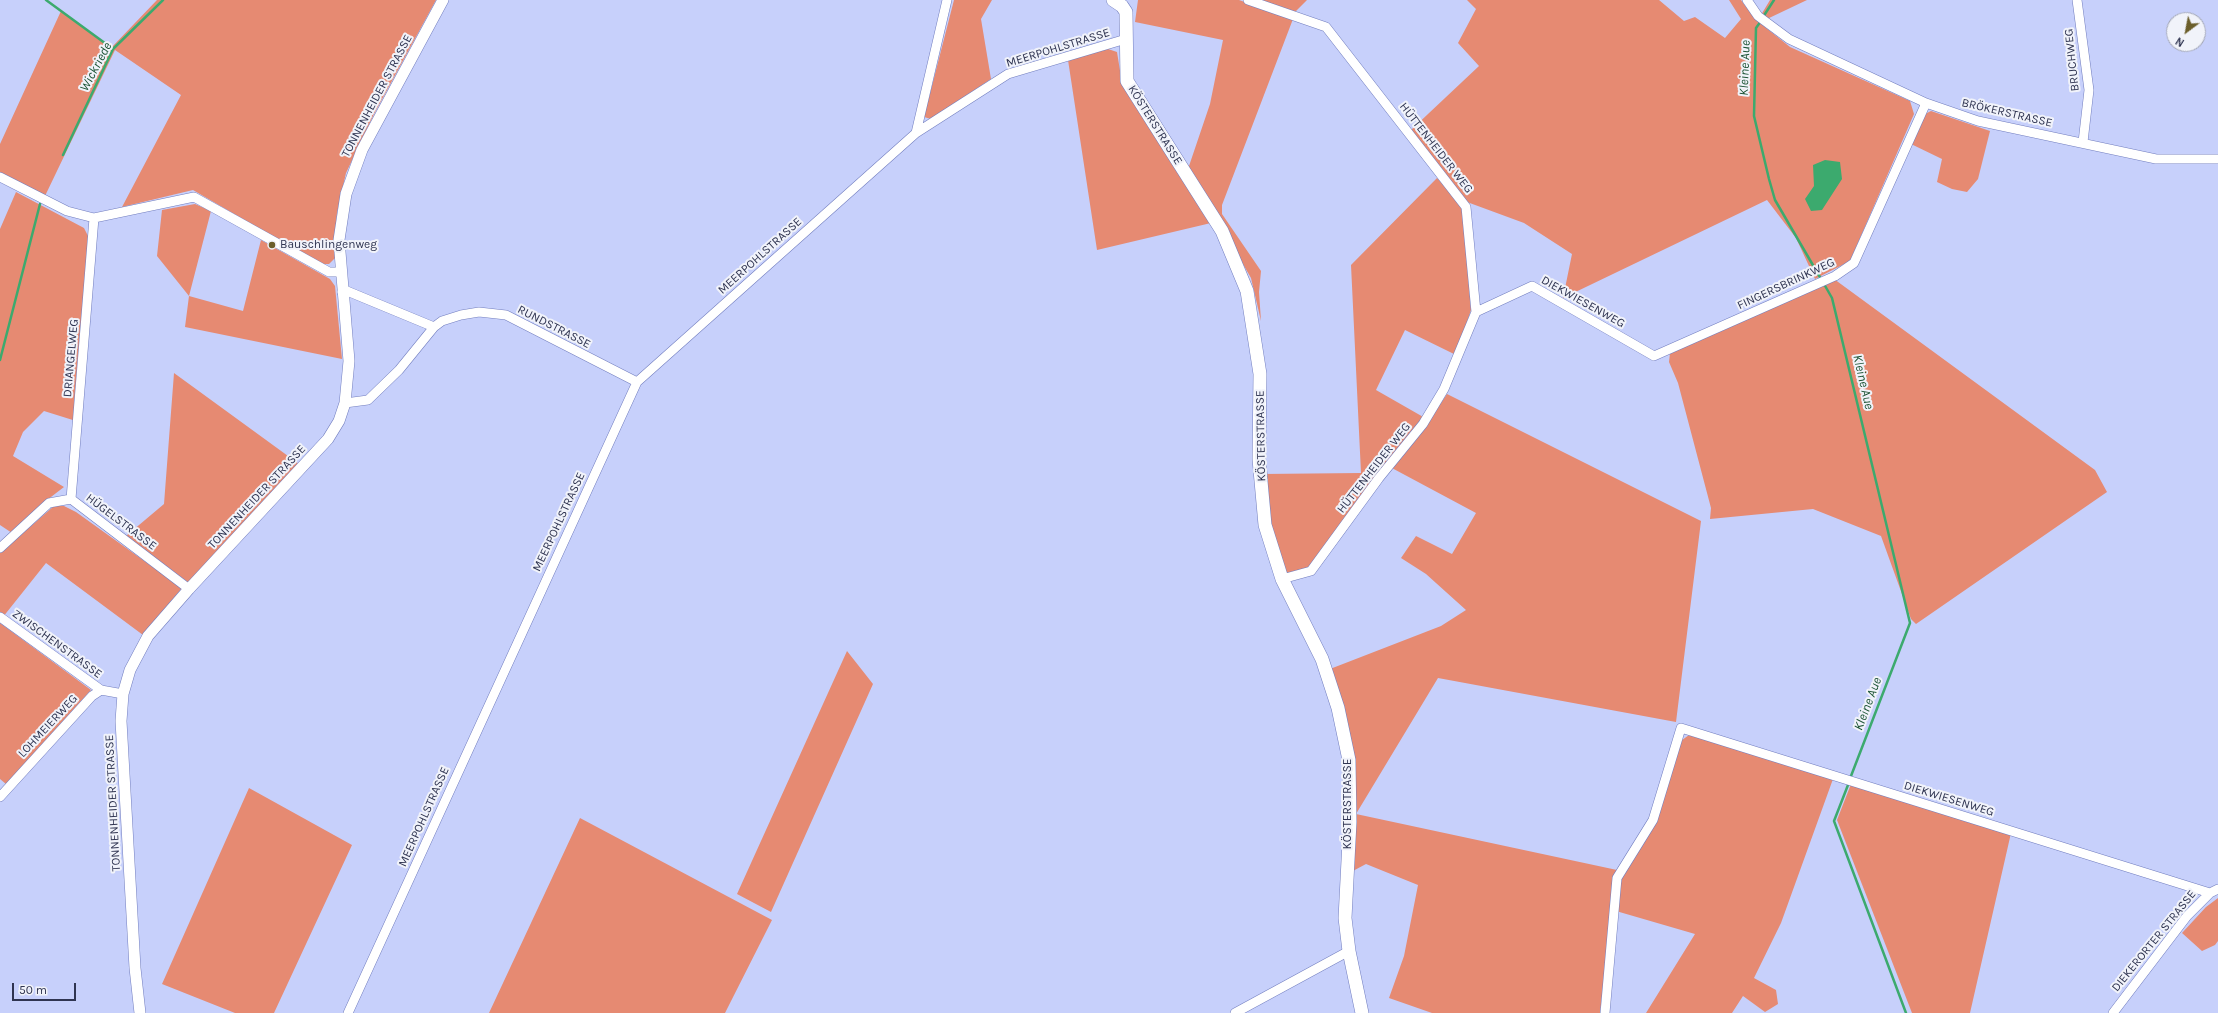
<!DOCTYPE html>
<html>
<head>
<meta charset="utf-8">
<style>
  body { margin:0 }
  #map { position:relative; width:2218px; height:1013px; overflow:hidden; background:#c7d0fb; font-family:Karla,sans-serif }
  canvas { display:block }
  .north { position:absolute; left:2166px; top:12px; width:40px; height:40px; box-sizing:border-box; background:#f1f3fa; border:1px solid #a3a7b6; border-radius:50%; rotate:212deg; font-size:11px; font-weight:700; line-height:16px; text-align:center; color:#2f3451 }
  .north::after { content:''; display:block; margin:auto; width:14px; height:18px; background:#6b5e2b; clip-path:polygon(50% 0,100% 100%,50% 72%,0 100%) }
  .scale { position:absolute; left:12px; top:983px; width:64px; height:18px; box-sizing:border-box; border:2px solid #2f3451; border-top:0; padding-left:5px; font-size:12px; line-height:14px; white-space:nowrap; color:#2f3451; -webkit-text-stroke:3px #f1f3fa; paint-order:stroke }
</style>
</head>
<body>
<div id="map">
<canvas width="2218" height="1013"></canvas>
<div class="north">N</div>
<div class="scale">50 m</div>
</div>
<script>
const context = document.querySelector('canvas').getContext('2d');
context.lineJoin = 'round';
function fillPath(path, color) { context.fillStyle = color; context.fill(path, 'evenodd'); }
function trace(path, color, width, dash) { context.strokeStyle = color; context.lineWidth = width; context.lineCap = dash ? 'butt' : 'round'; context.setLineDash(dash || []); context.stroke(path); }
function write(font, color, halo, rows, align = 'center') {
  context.font = font + ' Karla,sans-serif'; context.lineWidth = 4; context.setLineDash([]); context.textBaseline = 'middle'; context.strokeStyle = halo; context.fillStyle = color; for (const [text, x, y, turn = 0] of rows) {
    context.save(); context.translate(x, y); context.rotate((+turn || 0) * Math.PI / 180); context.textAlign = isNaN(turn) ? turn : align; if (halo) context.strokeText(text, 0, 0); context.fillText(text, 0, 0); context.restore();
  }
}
fillPath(new Path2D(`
  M157 0H436L374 114 346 173 337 213 335 234 336 257 329 264H320L193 190 122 207 181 95 115 50 45 196 0 173V144L61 11 111 48Z
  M954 0H992L981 19 991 79 931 119 924 117Z
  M1138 0H1239L1293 19 1222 205V214L1261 271 1259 292 1261 321 1251 278 1188 169 1210 104 1223 40 1135 22Z
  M1258 0H1307L1294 13Z
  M1467 0H1659L1684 21 1695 17 1725 38 1741 19 1729 0H1741L1755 19 1790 47 1910 101 1914 114 1850 261 1815 279 1796 238 1767 200 1563 298 1572 254 1524 223 1467 202 1411 130 1479 66 1458 43 1476 9Z
  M1770 0H1807L1767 19 1761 15Z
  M1108 49 1117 52 1122 83 1211 223 1097 250 1068 60Z
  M1931 111 1990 131 1978 179 1967 192 1952 189 1937 182 1942 159 1911 144 1923 115Z
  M1437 178 1463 207 1471 310 1456 355 1405 330 1376 390 1425 418 1310 569 1283 576 1267 525 1262 474 1361 473 1351 265Z
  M16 192 84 228 88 236 76 421 44 411 23 432 13 456 64 487 47 500 12 533 0 525V229Z
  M195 204 211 211 189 296 243 311 261 240 330 279 335 286 342 359 185 327 189 296 157 256 162 210Z
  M1834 279 2095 470 2107 492 1916 624 1911 619 1881 536 1813 509 1710 519 1711 508 1678 383 1669 362 1670 353Z
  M174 373 299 464 189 583 126 536 164 504Z
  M1447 394 1701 521 1676 722 1438 678 1356 814 1617 870 1600 1013H1432L1389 998 1404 956 1418 885 1366 864 1351 872 1355 814 1330 669 1441 626 1466 610 1426 574 1401 558 1416 536 1452 554 1476 513 1390 467 1425 427Z
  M54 506H64L76 512 182 588 143 635 46 563 3 617 0 615V553Z
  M0 623 91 690 6 784 0 779Z
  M847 651 873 684 771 912 737 894Z
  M1689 735 1833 779 1781 923 1754 978 1776 990 1778 1004 1765 1012 1743 996 1732 1013H1646L1695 934 1616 911 1622 877 1655 824 1678 743Z
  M1851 784 2011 833 1970 1013H1912L1837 820Z
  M249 788 352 845 274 1013H235L162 984Z
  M580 818 772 920 725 1013H489Z
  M2218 898V941L2215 945 2202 951 2182 933 2206 907Z`), '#e68a72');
fillPath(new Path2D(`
  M1825 160 1840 162 1842 179 1822 210 1811 211 1805 199 1814 186 1813 165Z`), '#3caa6e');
trace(new Path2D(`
  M46 0 113 49
  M1763 17 1774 0
  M1761 21 1756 28 1754 116 1769 179 1775 200 1821 279
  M63 155 113 49 163 0
  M1824 284 1832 298 1910 623 1851 776
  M0 360 40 204
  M1848 785 1834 821 1906 1013`), '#3caa6e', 2.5);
const minor = new Path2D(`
  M1248 0 1326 27 1466 207 1476 312 1444 389 1423 424 1379 478 1311 571 1282 579
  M1747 0 1758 16 1789 39 1926 103 1978 121 2156 159H2218
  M2077 0 2089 90 2083 142
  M916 133 947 0
  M0 177 67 211 94 218 194 197 329 272H341
  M342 292 347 291 434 327 442 321 461 315 479 312 506 315 637 382
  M1476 312 1532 286 1654 356 1835 276 1854 263 1926 103
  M345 403 368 400 399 370 434 327
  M71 499 94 218
  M0 548 49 503 71 499 189 589
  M0 617 101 690
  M0 797 92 696 101 690 123 694
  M348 1013 637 382 916 133 1008 74 1126 39
  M1235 1013 1349 951
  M1605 1013 1617 878 1653 820 1681 728 2210 893
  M2113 1013 2187 916 2210 893 2218 889`);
const tertiary = new Path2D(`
  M140 1013 135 968 121 721 123 694 130 670 148 636 189 589 328 439 339 421 345 403 349 361 339 240 346 194 362 150 443 0`);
const secondary = new Path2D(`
  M1113 0 1122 6 1126 12 1127 81 1222 231 1247 291 1260 374 1259 459 1265 525 1282 579 1322 659 1338 708 1349 760 1350 822 1345 918 1349 951 1362 1013`);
trace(minor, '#727ebf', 10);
trace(tertiary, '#727ebf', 12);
trace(secondary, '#727ebf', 14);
trace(minor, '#fff', 9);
trace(tertiary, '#fff', 11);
trace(secondary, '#fff', 13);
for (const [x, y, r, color] of [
  [272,245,4,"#6b5e2b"]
]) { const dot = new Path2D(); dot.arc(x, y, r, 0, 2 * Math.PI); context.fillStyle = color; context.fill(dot); trace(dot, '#f1f3fa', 1.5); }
write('12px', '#2f3451', '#f1f3fa', [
  ["MEERPOHLSTRASSE",1058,48,-17],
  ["BRUCHWEG",2072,60,-96],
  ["TONNENHEIDER STRASSE",377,96,-62],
  ["BRÖKERSTRASSE",2007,113,13],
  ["KÖSTERSTRASSE",1155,125,58],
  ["HÜTTENHEIDER WEG",1436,148,52],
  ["MEERPOHLSTRASSE",760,256,-42],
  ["FINGERSBRINKWEG",1786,284,-25],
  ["DIEKWIESENWEG",1583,302,29],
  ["RUNDSTRASSE",554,327,27],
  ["DRIANGELWEG",71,358,-85],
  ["KÖSTERSTRASSE",1261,436,-91],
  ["HÜTTENHEIDER WEG",1374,468,-52],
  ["TONNENHEIDER STRASSE",257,497,-47],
  ["HÜGELSTRASSE",121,522,37],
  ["MEERPOHLSTRASSE",559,522,-65],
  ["ZWISCHENSTRASSE",57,644,36],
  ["LOHMEIERWEG",48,726,-47],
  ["DIEKWIESENWEG",1949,799,17],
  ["TONNENHEIDER STRASSE",113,803,-93],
  ["KÖSTERSTRASSE",1348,804,-90],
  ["MEERPOHLSTRASSE",424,817,-66],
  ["DIEKERORTER STRASSE",2154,941,-51]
]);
write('12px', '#2f3451', '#f1f3fa', [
  ["Bauschlingenweg",280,245]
], 'left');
write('italic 13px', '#1b5334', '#f1f3fa', [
  ["Wickriede",96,67,-62],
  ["Kleine Aue",1745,68,-88],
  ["Kleine Aue",1863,382,77],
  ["Kleine Aue",1868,704,-69]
]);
</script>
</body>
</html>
